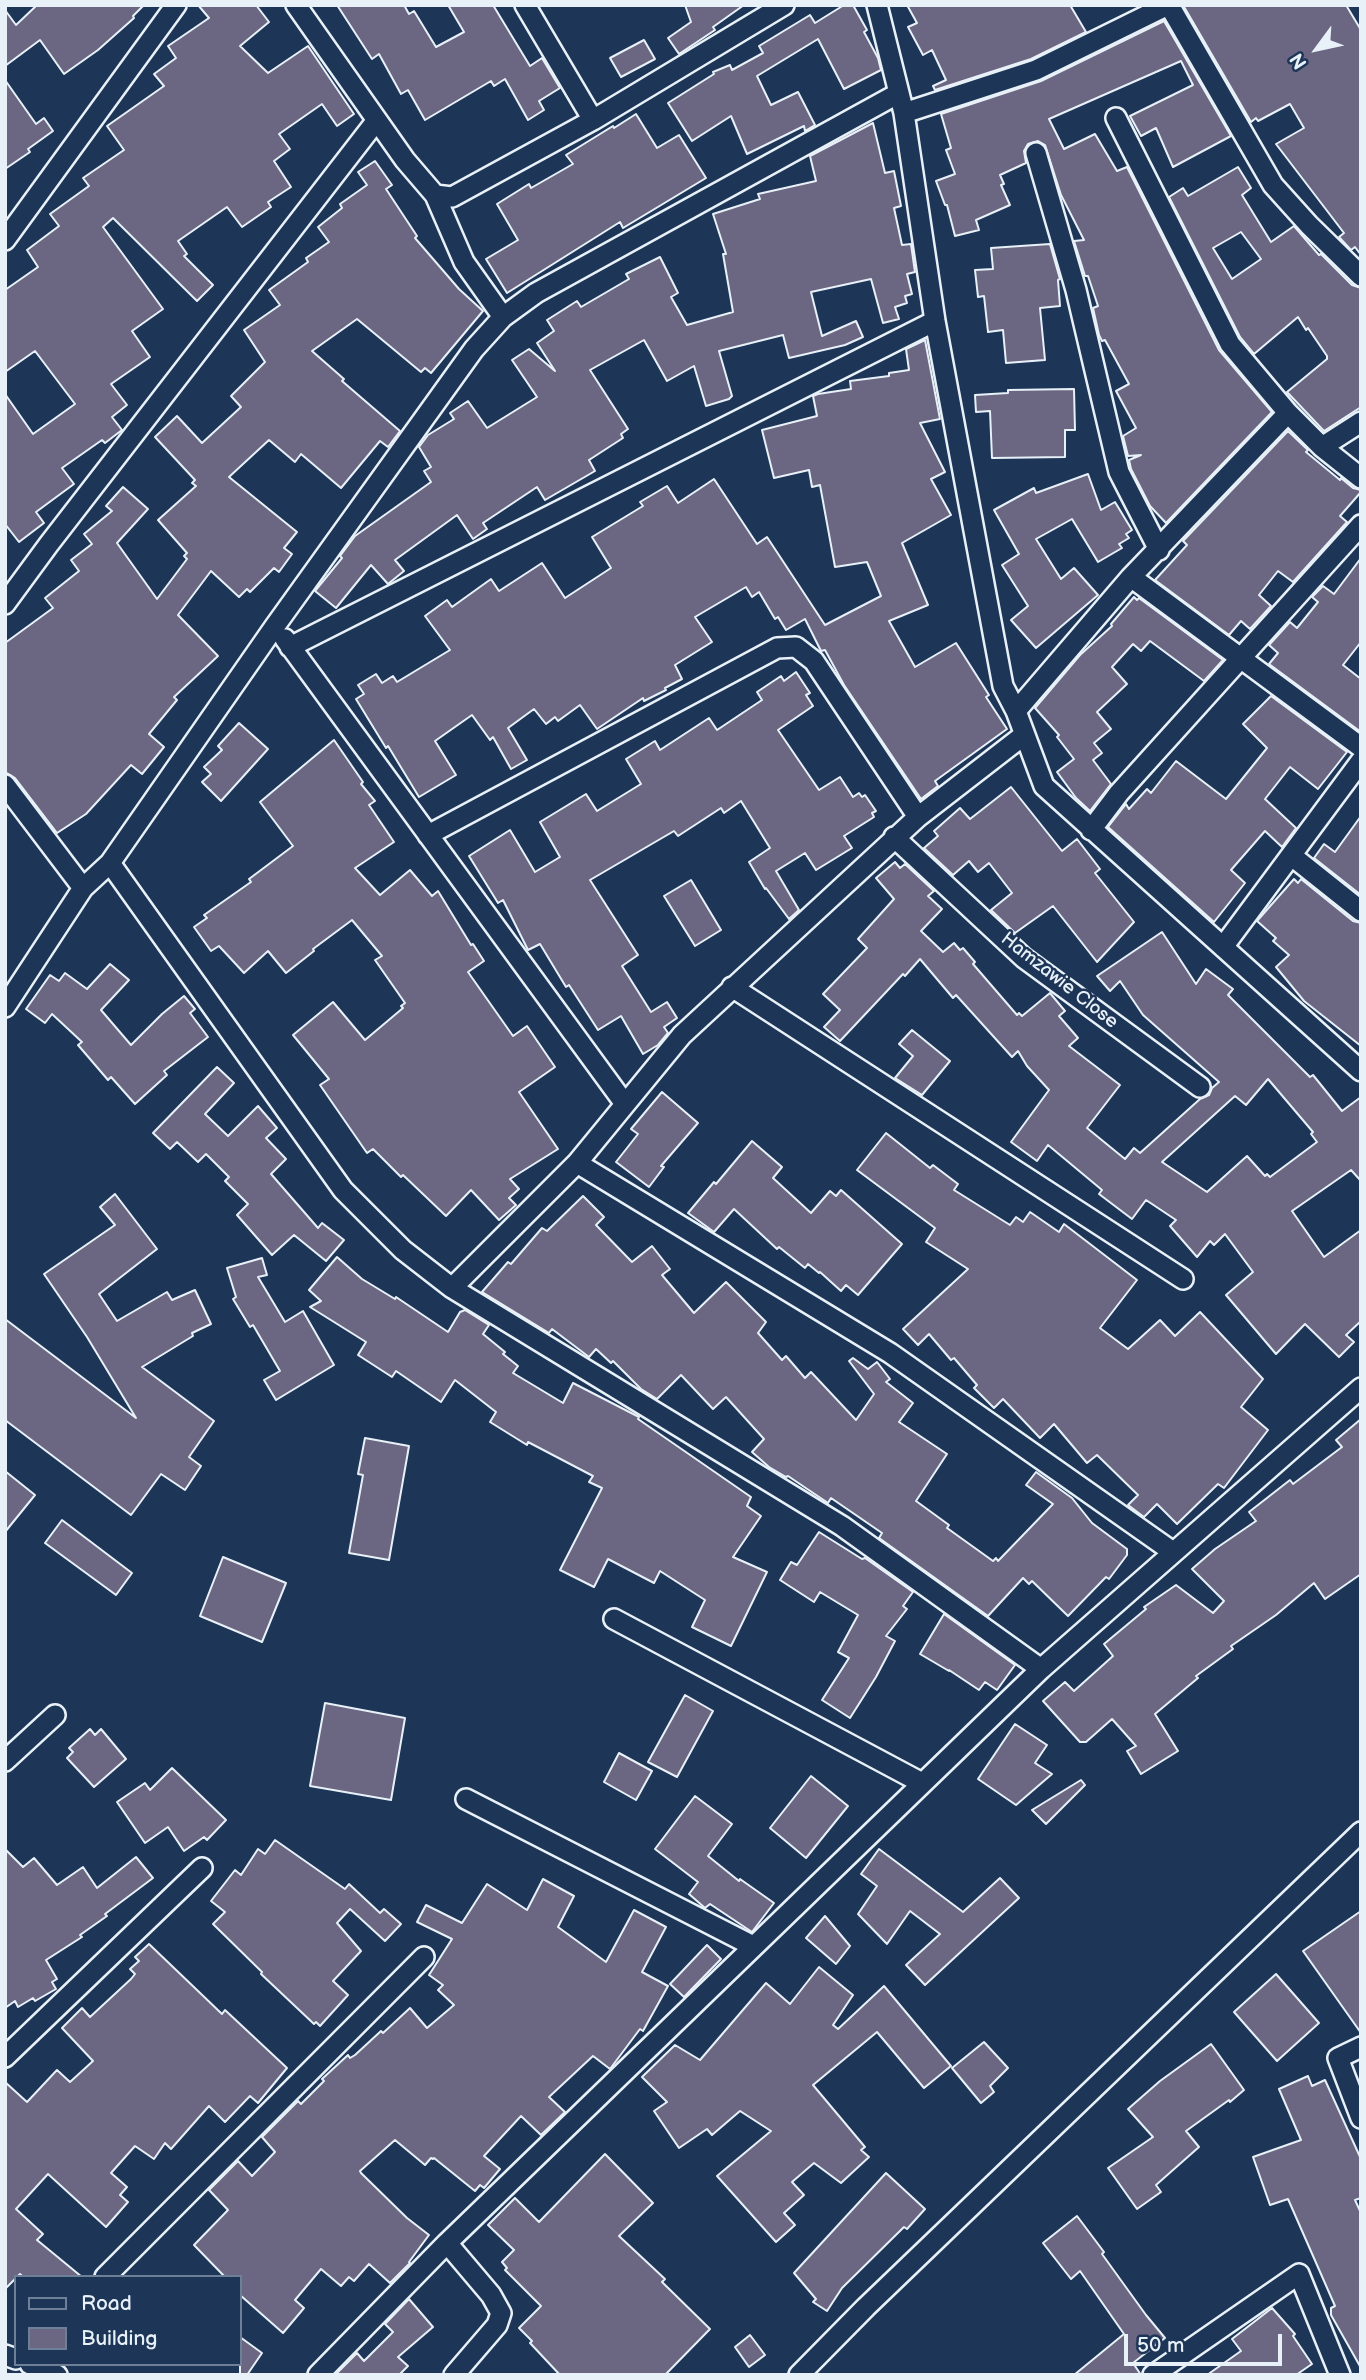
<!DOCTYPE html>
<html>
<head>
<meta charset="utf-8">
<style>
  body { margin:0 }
  #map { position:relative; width:1366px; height:2380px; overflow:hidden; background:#1d3557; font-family:"Balsamiq Sans",sans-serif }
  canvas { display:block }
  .frame { position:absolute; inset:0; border:7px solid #e8f1f8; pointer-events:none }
  .legend { position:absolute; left:14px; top:2275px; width:228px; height:91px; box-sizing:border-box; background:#1d3557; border:2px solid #6e8097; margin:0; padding:9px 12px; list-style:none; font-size:21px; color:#e8f1f8 }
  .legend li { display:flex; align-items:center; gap:14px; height:35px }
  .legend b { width:35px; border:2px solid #6e8097 }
  .north { position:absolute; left:1282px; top:14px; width:70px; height:70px; -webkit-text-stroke:5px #1d3557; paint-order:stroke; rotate:237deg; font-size:19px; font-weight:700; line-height:28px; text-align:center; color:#e8f1f8 }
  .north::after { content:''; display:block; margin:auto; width:24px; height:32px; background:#e8f1f8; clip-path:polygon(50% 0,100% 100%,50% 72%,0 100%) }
  .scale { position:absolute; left:1124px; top:2334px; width:158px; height:32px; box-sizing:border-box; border:4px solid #e8f1f8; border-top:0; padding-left:9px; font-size:21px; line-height:24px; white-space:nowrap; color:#e8f1f8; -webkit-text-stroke:5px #1d3557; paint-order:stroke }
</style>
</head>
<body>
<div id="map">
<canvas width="1366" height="2380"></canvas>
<div class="frame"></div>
<ul class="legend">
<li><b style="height:9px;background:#1d3557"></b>Road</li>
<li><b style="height:19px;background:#6b6682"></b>Building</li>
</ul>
<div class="north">N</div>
<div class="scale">50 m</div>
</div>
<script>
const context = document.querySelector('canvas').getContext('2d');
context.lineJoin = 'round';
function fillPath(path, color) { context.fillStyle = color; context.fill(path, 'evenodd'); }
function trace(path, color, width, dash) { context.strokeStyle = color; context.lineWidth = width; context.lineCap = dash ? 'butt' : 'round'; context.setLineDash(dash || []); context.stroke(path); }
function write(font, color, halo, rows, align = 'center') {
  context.font = font + ' "Balsamiq Sans",sans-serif'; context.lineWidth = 5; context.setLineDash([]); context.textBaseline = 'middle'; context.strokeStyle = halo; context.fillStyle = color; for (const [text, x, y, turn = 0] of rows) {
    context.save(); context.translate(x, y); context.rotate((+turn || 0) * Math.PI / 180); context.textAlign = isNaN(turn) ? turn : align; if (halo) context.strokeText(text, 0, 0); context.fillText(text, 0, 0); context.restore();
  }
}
const building = new Path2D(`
  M37 5H144L133 16 134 18 98 50 64 74 40 40 5 66V10L16 25Z
  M198 5H256L269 22 240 46 268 73 308 46 354 114 337 126 322 104 279 134 290 149 274 161 291 187 268 202 271 207 242 227 227 207 178 241 187 254 184 256 213 285 197 301 113 218 103 227 163 309 132 331 150 357 111 384 127 405 112 417 122 430 105 443 102 440 62 468 74 484 36 512 44 523 19 542 5 524V394L33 434 75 404 35 351 5 372V290L38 267 27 250 59 226 50 214 89 186 83 178 124 150 107 126 164 86 154 74 176 58 168 46 209 18Z
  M337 5H404L409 14 414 11 436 47 464 32 448 5H493L530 66 542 58 560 88 539 101 544 110 528 120 505 79 494 86 491 81 425 120 408 90 401 94 379 54 372 59Z
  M685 5H744L713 27 715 30 679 54 668 38 691 22Z
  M844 5H853L867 30 864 32 878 58 881 70 844 89 818 39 757 76 771 105 798 92 815 125 805 131 804 126 747 154 731 116 692 141 668 103 714 74 713 72 730 65 732 70 763 53 759 46 810 15 815 23Z
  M907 5H1070L1086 32 1031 59 935 90 933 86 946 80 932 50 923 55 908 27 917 23Z
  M1183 5H1346L1361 30V255L1355 247 1351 250 1339 237 1344 233 1276 144 1304 128 1290 104 1258 121 1256 118 1251 122Z
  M1164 21 1231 136 1173 167 1156 128 1141 136 1130 116 1193 85 1181 61 1049 119 1064 149 1095 134 1117 171 1127 167 1219 350 1272 412 1166 523 1150 506 1131 469 1129 460 1141 455 1128 456 1123 436 1136 428 1116 391 1129 384 1105 340 1102 341 1099 335 1093 308 1098 306 1088 276H1085L1074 241 1084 240 1061 195 1045 145 1038 141 1028 144 1024 151 1026 163 1000 175 1004 184 1001 185 1010 205 976 220 979 230 955 236 947 205H945L936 181 955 174 946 150 951 148 941 114 1041 81Z
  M644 40 655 59 621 77 610 58Z
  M5 80 36 124 44 118 53 131 28 149 30 152 5 169Z
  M636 114 657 148 679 135 706 178 623 228 620 222 507 293 486 259 518 240 497 204 529 184 531 188 573 164 566 155 613 126 614 128Z
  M873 123 885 173 894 171 901 206 894 208 902 245 911 244 915 272 907 274 912 294 905 296 907 303 895 307 899 319 883 323 871 279 811 292 822 336 856 321 863 337 845 345 789 358 783 335 719 351 732 396 729 399 706 406 694 366 667 381 644 340 590 370 628 429 621 434 623 438 589 460 595 471 545 500 537 487 483 523 487 529 473 539 457 515 395 560 404 571 388 584 371 565 336 608 315 591 342 558 340 556 355 536 431 482 424 471 431 467 419 447 428 435 454 419 450 413 468 401 487 428 537 397 512 360 529 349 555 371 537 343 554 331 547 320 577 301 581 307 629 279 626 274 660 257 678 293 671 297 687 325 733 312 723 254H726L713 214 760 199 758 194 816 181 810 156Z
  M375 161 392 185 386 189 417 236 415 238 459 289 483 311 431 373 425 368 421 372 357 319 312 351 344 379 342 381 400 431 388 447 380 441 341 488 301 454 295 462 269 440 229 477 297 532 284 548 292 554 279 572 274 568 250 592 247 589 239 597 211 571 178 615 218 656 174 697 177 700 149 734 164 747 142 774 131 765 86 814 57 833 15 778 5 772V643L53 608 45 598 79 571 71 560 92 544 84 534 112 511 106 506 123 487 148 509 117 543 157 599 187 559 184 556 187 553 158 520 196 486 192 483 195 480 155 437 177 416 202 443 241 407 231 396 265 362 244 330 280 305 269 290 308 262 306 258 329 242 318 227 342 208 340 204 367 185 358 172Z
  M1238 167 1251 188 1242 195 1271 242 1294 226 1319 255 1321 254 1352 285 1361 288V407L1324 431 1287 392 1327 359V356L1308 328 1306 330 1298 317 1254 354 1240 337 1169 197 1183 188 1188 196ZM1241 232 1261 259 1232 279 1213 248Z
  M1050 244 1060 279 1058 280 1060 306 1040 308 1045 360 1006 363 1003 330 988 332 984 296 978 297 975 270 993 269 991 248Z
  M925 340 940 419 920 423 945 472 931 479 951 515 902 543 928 605 889 621 915 667 956 643 989 695 986 697 1007 729 935 781 938 786 921 799 844 685 825 650 821 651 805 619 786 630 778 617 775 619 759 592 752 597 746 587 695 617 712 642 675 665 682 679 665 688 666 690 644 701 643 698 597 729 580 705 558 721 555 717 546 724 534 709 508 728 527 760 511 769 493 737 490 740 472 715 435 741 456 775 419 797 388 746 386 748 356 699 364 694 358 685 376 674 382 683 393 676 397 682 450 650 425 616 447 600 452 607 491 579 499 591 542 563 565 598 611 568 592 537 643 506 640 502 667 486 678 503 714 479 757 544 767 537 825 625 881 596 867 562 835 567 820 485 812 487 809 470 774 478 762 430 817 416 813 396 818 394 851 389 850 381 889 376V373L909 370 906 349Z
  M1074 389 1075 430H1065V457L992 458 990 411 976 412 975 395 1008 393V390Z
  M1288 431 1308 450 1306 452 1340 480 1341 478 1353 488 1361 490V492L1340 516 1347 522 1293 582 1278 571 1259 595 1271 606 1250 629 1241 621 1229 635 1155 580 1187 545 1183 541Z
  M1088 474 1101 510 1115 502 1132 530 1126 534 1129 538 1119 544 1122 548 1098 562 1072 519 1036 539 1061 579 1074 568 1098 595 1036 648 1011 620 1028 606 1002 565 1019 554 994 510 1034 488 1036 493Z
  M1361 558V642L1343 665 1361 679V732L1269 664 1278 653 1269 645 1290 622 1297 628 1318 602 1312 597 1323 586 1334 594Z
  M1134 597 1137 600 1139 598 1223 660 1204 681 1150 641 1141 651 1133 644 1112 667 1127 684 1097 712 1111 729 1094 743 1102 753 1093 760 1111 784 1090 811 1076 798 1057 772 1074 759 1057 737 1059 735 1035 708 1080 655 1112 626 1111 624Z
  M796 672 810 693 806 695 813 706 778 730 819 790 840 777 853 797 859 793 862 797 865 795 876 811 872 813 874 817 844 836 852 848 816 870 805 853 776 871 799 910 789 919 766 888 765 889 749 862 770 848 741 801 724 813 721 808 678 836 674 831 590 880 638 955 622 966 651 1012 667 1002 677 1018 664 1027 668 1033 658 1045 643 1054 621 1016 598 1030 569 985 566 987 540 944 528 950 503 900 498 903 469 856 510 830 535 872 560 857 540 822 586 794 597 811 641 784 626 759 655 741 660 750 709 718 717 730 762 700 757 692 781 676 784 681Z
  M1271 696 1347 752 1318 789 1290 767 1265 799 1296 828 1282 847 1265 831 1231 870 1245 883 1214 922 1108 827 1126 804 1129 809 1147 789 1151 793 1176 761 1226 799 1267 748 1243 724Z
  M239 723 268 749 221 801 202 782 211 774 204 767 222 750 218 746Z
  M334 740 363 782 361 784 375 801 369 805 394 842 355 868 380 895 410 870 432 896 438 891 471 945 473 944 484 961 468 972 513 1036 527 1026 555 1067 519 1092 558 1149 510 1179 519 1189 509 1198 516 1205 499 1220 471 1190 446 1216 403 1175 401 1177 373 1149 367 1153 320 1085 329 1079 293 1035 333 1002 365 1040 403 1008 401 1006 405 1003 375 960 382 956 352 920 313 949 314 951 286 973 268 951 244 973 219 946 211 951 194 927 207 918 204 915 251 882 249 879 293 846 260 802Z
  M1011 787 1062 851 1077 839 1100 869 1095 873 1134 922 1097 962 1053 906 1015 933 991 910 1012 893 989 863 978 872 969 861 953 875 924 848 938 836 934 831 960 808 970 819Z
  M1361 816V895L1314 858 1324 844 1335 852Z
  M895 862 900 868 905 864 934 891 928 896 942 909 921 931 943 952 954 943 960 950 963 948 975 962 973 964 1017 1015 1019 1013 1022 1016 1050 993 1065 1011 1059 1016 1078 1038 1069 1046 1120 1085 1087 1128 1125 1159 1134 1148 1140 1153 1200 1099 1209 1095 1212 1088 1219 1082 1143 1015 1120 981 1110 991 1097 976 1162 932 1196 984 1206 969 1233 989 1228 995 1310 1077 1313 1075 1342 1111 1361 1097V1181L1351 1170 1292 1211 1324 1257 1361 1230V1321L1346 1335 1354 1342 1339 1357 1305 1324 1276 1354 1226 1295 1253 1272 1225 1234 1214 1245 1210 1241 1197 1257 1170 1226 1176 1220 1146 1200 1132 1219 1099 1194 1102 1190 1048 1145 1037 1161 1011 1142 1049 1090 1027 1066 1018 1051 1012 1057 956 995 953 998 920 959 905 976 903 974 840 1041 824 1027 840 1010 823 994 867 948 858 939 894 899 876 878ZM1268 1079 1313 1132 1311 1134 1317 1142 1270 1177 1267 1174 1265 1176 1247 1156 1207 1192 1162 1162 1235 1096 1246 1105Z
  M1294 879 1298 883 1301 879 1353 921 1361 923V1046L1304 1001 1276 967 1289 955 1273 941 1276 938 1257 921Z
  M691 880 721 930 695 946 664 896Z
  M110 964 129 980 101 1010 131 1045 162 1014 184 996 195 1009 190 1013 208 1037 164 1071 167 1075 135 1104 111 1077 108 1080 78 1045 82 1042 52 1014 45 1023 26 1009 50 975 59 981 65 973 87 989Z
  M912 1030 950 1061 922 1095 895 1078 913 1056 899 1044Z
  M217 1067 234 1083 205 1114 228 1136 258 1106 277 1128 266 1138 286 1159 271 1174 318 1228 322 1223 344 1240 326 1261 294 1235 272 1255 237 1215 248 1204 225 1181 229 1177 206 1154 198 1162 177 1142 170 1149 153 1133Z
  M662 1092 698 1123 661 1166 664 1167 649 1187 616 1162 638 1134 631 1129Z
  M886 1133 930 1168 933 1165 958 1184 954 1190 1010 1225 1016 1217 1023 1222 1030 1212 1059 1232 1064 1224 1137 1280 1100 1328 1128 1349 1160 1320 1175 1336 1200 1312 1263 1379 1241 1407 1268 1430 1224 1488 1218 1484 1177 1524 1157 1504 1144 1517 1128 1505 1138 1495 1097 1455 1087 1463 1054 1424 1040 1438 1003 1399 994 1408 974 1388 977 1385 954 1358 951 1360 929 1334 918 1345 903 1329 968 1269 926 1242 935 1228 857 1170Z
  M752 1141 782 1167 773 1178 811 1213 830 1191 836 1196 841 1190 902 1244 858 1295 846 1285 841 1291 820 1272 819 1273 808 1264 805 1268 779 1247 777 1249 734 1209 714 1232 688 1213 714 1182 716 1184Z
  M115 1194 157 1249 99 1294 117 1321 167 1292 172 1300 195 1290 211 1324 192 1333 193 1336 142 1367 214 1421 189 1457 201 1466 185 1490 161 1474 131 1515 5 1420V1319L136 1418 87 1337 44 1274 115 1225 100 1207Z
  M583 1196 604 1217 596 1225 632 1262 652 1246 670 1269 662 1275 694 1313 726 1282 766 1322 758 1333 782 1360 786 1356 805 1378 811 1372 856 1420 874 1394 849 1361 853 1358 868 1369 877 1362 890 1379 886 1382 913 1403 899 1422 947 1454 916 1501 949 1525 947 1528 993 1561 996 1558 998 1561 1053 1504 1026 1485 1036 1472 1072 1498 1092 1523 1127 1549V1555L1109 1579 1106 1577 1068 1616 1032 1581 1029 1584 1023 1578 988 1616 879 1538 882 1533 831 1498 828 1503 788 1476 786 1477 769 1467 752 1452 764 1439 726 1397 713 1409 681 1375 657 1399 641 1389 613 1361 611 1363 596 1349 589 1357 552 1329 549 1333 482 1292 508 1262 511 1264 542 1228 547 1231Z
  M337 1257 362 1279 395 1299 396 1297 448 1332 460 1312 465 1310 489 1325 483 1334 505 1352 503 1354 518 1366 513 1373 563 1403 573 1383 639 1417 638 1419 751 1497 747 1506 761 1516 733 1557 767 1572 731 1646 692 1627 705 1600 660 1571 654 1583 608 1559 594 1587 560 1570 602 1488 589 1482 593 1476 528 1442 527 1445 490 1422 496 1412 455 1380 441 1402 396 1371 392 1377 358 1355 366 1342 310 1307 321 1301 309 1290Z
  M262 1258 267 1275 258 1277 285 1322 303 1311 334 1365 276 1400 264 1380 280 1371 253 1325 250 1327 233 1299 236 1297 227 1268Z
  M1361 1419V1574L1325 1599 1314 1583 1276 1615 1231 1646 1233 1649 1196 1676 1198 1678 1155 1714 1178 1751 1141 1774 1127 1751 1136 1746 1112 1719 1086 1742H1080L1043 1701 1065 1682 1074 1691 1113 1656 1104 1644 1146 1609 1144 1607 1176 1585 1213 1613 1224 1601 1192 1569 1215 1549 1256 1521 1249 1512 1290 1480 1293 1484 1342 1447 1336 1440Z
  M365 1438 409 1446 389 1560 349 1553 363 1475 358 1474Z
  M5 1471 35 1495 5 1532Z
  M62 1520 132 1573 116 1595 45 1543Z
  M819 1532 862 1559 865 1558 913 1592 903 1606 907 1609 886 1636 895 1641 876 1677 850 1718 822 1700 849 1658 838 1652 858 1615 820 1592 814 1602 780 1580 791 1562 797 1565Z
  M223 1557 286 1583 262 1642 200 1616Z
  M944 1614 1015 1665 997 1690 985 1682 979 1690 949 1670V1671L920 1654Z
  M685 1695 713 1711 677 1777 648 1762Z
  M325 1703 405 1718 391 1800 310 1786Z
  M1015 1724 1047 1745 1035 1763 1052 1774 1016 1805 978 1779Z
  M90 1729 95 1735 101 1729 126 1759 94 1787 67 1758 73 1752 69 1748Z
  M619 1753 652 1771 636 1800 604 1782Z
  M172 1768 226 1820 207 1840 204 1837 184 1851 168 1827 145 1843 117 1802 145 1783 150 1790Z
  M811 1776 848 1806 806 1858 770 1828Z
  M1081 1780 1085 1785 1046 1824 1032 1810Z
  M695 1796 732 1824 708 1856 739 1881 740 1879 774 1903 752 1932 710 1904 705 1908 689 1894 698 1882 655 1849Z
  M275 1840 345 1889 349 1884 380 1913 384 1909 401 1924 385 1941 350 1909 337 1923 361 1951 333 1981 348 1995 320 2026 316 2022 314 2024 261 1974 262 1972 213 1924 225 1912 211 1901 235 1870 241 1875 258 1849 265 1854Z
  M5 1849 23 1867 34 1858 57 1885 83 1867 97 1888 136 1857 153 1878 105 1914 107 1916 80 1935 82 1937 46 1960 57 1979 52 1982 56 1989 35 2001 33 1998 18 2007 15 2001 5 2008Z
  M879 1849 963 1912 1000 1878 1019 1898 925 1985 906 1965 940 1934 910 1911 887 1944 858 1914 877 1886 861 1874Z
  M543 1879 574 1896 558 1927 606 1962 634 1910 666 1927 642 1972 668 1986 643 2031 640 2029 610 2069 593 2056 549 2097 565 2112 541 2135 521 2116 484 2156 500 2169 484 2188 480 2185 475 2191 434 2158 433 2159 431 2158 425 2165 395 2140 360 2171 361 2173 407 2218 429 2235 409 2262 410 2263 390 2283 369 2264 354 2281 349 2277 341 2286 321 2269 295 2300 304 2308 283 2333 240 2295V2277H225L194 2245 228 2210 209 2190 238 2161 252 2176 275 2152 262 2137 298 2101 301 2104 324 2081 322 2079 348 2055 350 2058 355 2055 381 2031 383 2033 410 2008 427 2028 454 2005 438 1990 443 1985 429 1975 452 1939 417 1922 426 1905 462 1923 487 1884 527 1910Z
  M1361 1911V2033L1303 1951Z
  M825 1916 850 1946 836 1964 806 1938Z
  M149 1944 222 2014 225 2010 287 2068 258 2103 250 2096 225 2122 209 2106 171 2149 165 2143 154 2159 135 2146 111 2173 127 2187 120 2195 128 2202 106 2227 48 2174 16 2209 43 2234 37 2240 82 2277H23L20 2274 5 2289V2082L27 2102 57 2070 70 2082 93 2061 62 2028 82 2008 90 2017 131 1979 135 1974 130 1969 139 1961 135 1957Z
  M707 1945 721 1959 684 1997 670 1984Z
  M819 1967 853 1995 833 2025 838 2029 884 1986 951 2066 924 2088 877 2032 813 2085 865 2147 861 2150 869 2157 841 2183 814 2163 792 2182 804 2195 784 2213 795 2225 776 2242 717 2176 771 2131 740 2111 712 2135 707 2129 679 2148 654 2111 667 2102 642 2077 675 2045 700 2060 766 1983 790 2004Z
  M1276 1974 1319 2023 1277 2061 1234 2012Z
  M984 2042 1008 2068 990 2086 994 2092 981 2103 952 2068Z
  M1211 2044 1244 2090 1230 2102 1229 2100 1186 2131 1199 2147 1156 2185 1161 2192 1137 2209 1108 2168 1153 2137 1128 2109 1160 2081Z
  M1308 2076 1312 2086 1325 2080 1361 2159V2198L1355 2200 1361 2213V2368L1331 2315V2308L1335 2306 1288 2199 1270 2205 1253 2157 1301 2140 1279 2089Z
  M605 2154 653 2203 619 2236 665 2279 662 2282 710 2329 665 2375H560L530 2343 532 2341 519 2328 541 2306 505 2270 507 2268 502 2262 514 2250 488 2225 515 2198 539 2222Z
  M886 2173 925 2209 907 2229 904 2227 842 2288 827 2311 813 2302 816 2299 794 2273Z
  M1077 2216 1104 2252 1102 2254 1146 2315 1165 2338 1133 2363 1141 2375H1074L1124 2334 1080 2271 1071 2279 1043 2243Z
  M409 2299 433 2327 398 2357 408 2366 399 2375H335L357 2353 364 2361 393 2332 385 2324Z
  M1272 2308 1295 2334 1293 2336 1312 2364 1296 2375H1207L1241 2351 1232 2339Z
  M750 2335 765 2355 749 2367 735 2347Z
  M240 2337 262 2353 247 2375H240Z`);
fillPath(building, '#6b6682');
trace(building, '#e8f1f8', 2);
const minor = new Path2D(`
  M296 5 405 160 435 195 452 197 593 120 784 5
  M525 5 593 120
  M877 5 904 113 935 321 1003 686 1016 711 1044 786 1361 1071
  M1169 5 1273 185 1309 225 1361 276
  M904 113 1036 70 1168 5
  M1116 118 1230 344 1288 413 1322 447 1361 478
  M1036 153 1076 290 1119 472 1159 550
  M435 195 464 262 503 317
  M5 240 176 5
  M1322 447 1361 422
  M1131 577 1361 747
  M5 604 49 544 377 120
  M285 639 625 1104
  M290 647 935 321
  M1016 711 1131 577 1288 413
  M5 785 83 888
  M1091 830 1119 793 1361 525
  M428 835 777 648 796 647 814 661 918 817
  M894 837 1024 958 1200 1087
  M1292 856 1361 911
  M110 863 343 1190 403 1250 452 1288 842 1526 1041 1669
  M1223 947 1361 761
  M732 987 1183 1279
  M5 1007 83 888 110 863 275 626 474 349 503 317 536 293 899 93
  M577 1163 890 1353 1173 1552
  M452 1288 577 1163 682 1035 918 817 1024 735
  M614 1619 922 1783
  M5 1761 55 1715
  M466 1799 753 1946
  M1361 2047 1338 2058 1361 2118
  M5 2057 202 1868
  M447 2243 491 2295 501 2313 497 2325 454 2375
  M105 2277 424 1957
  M5 2355 16 2359
  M30 2364 57 2375
  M318 2375 447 2243 1041 1669 1361 1388
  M799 2375 866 2307 1361 1832
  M1153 2375 1299 2274 1340 2375`);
trace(minor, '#e8f1f8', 24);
trace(minor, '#1d3557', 19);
write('19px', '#e8f1f8', '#1d3557', [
  ["Hamzawie Close",1059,981,38]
]);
</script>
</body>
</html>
